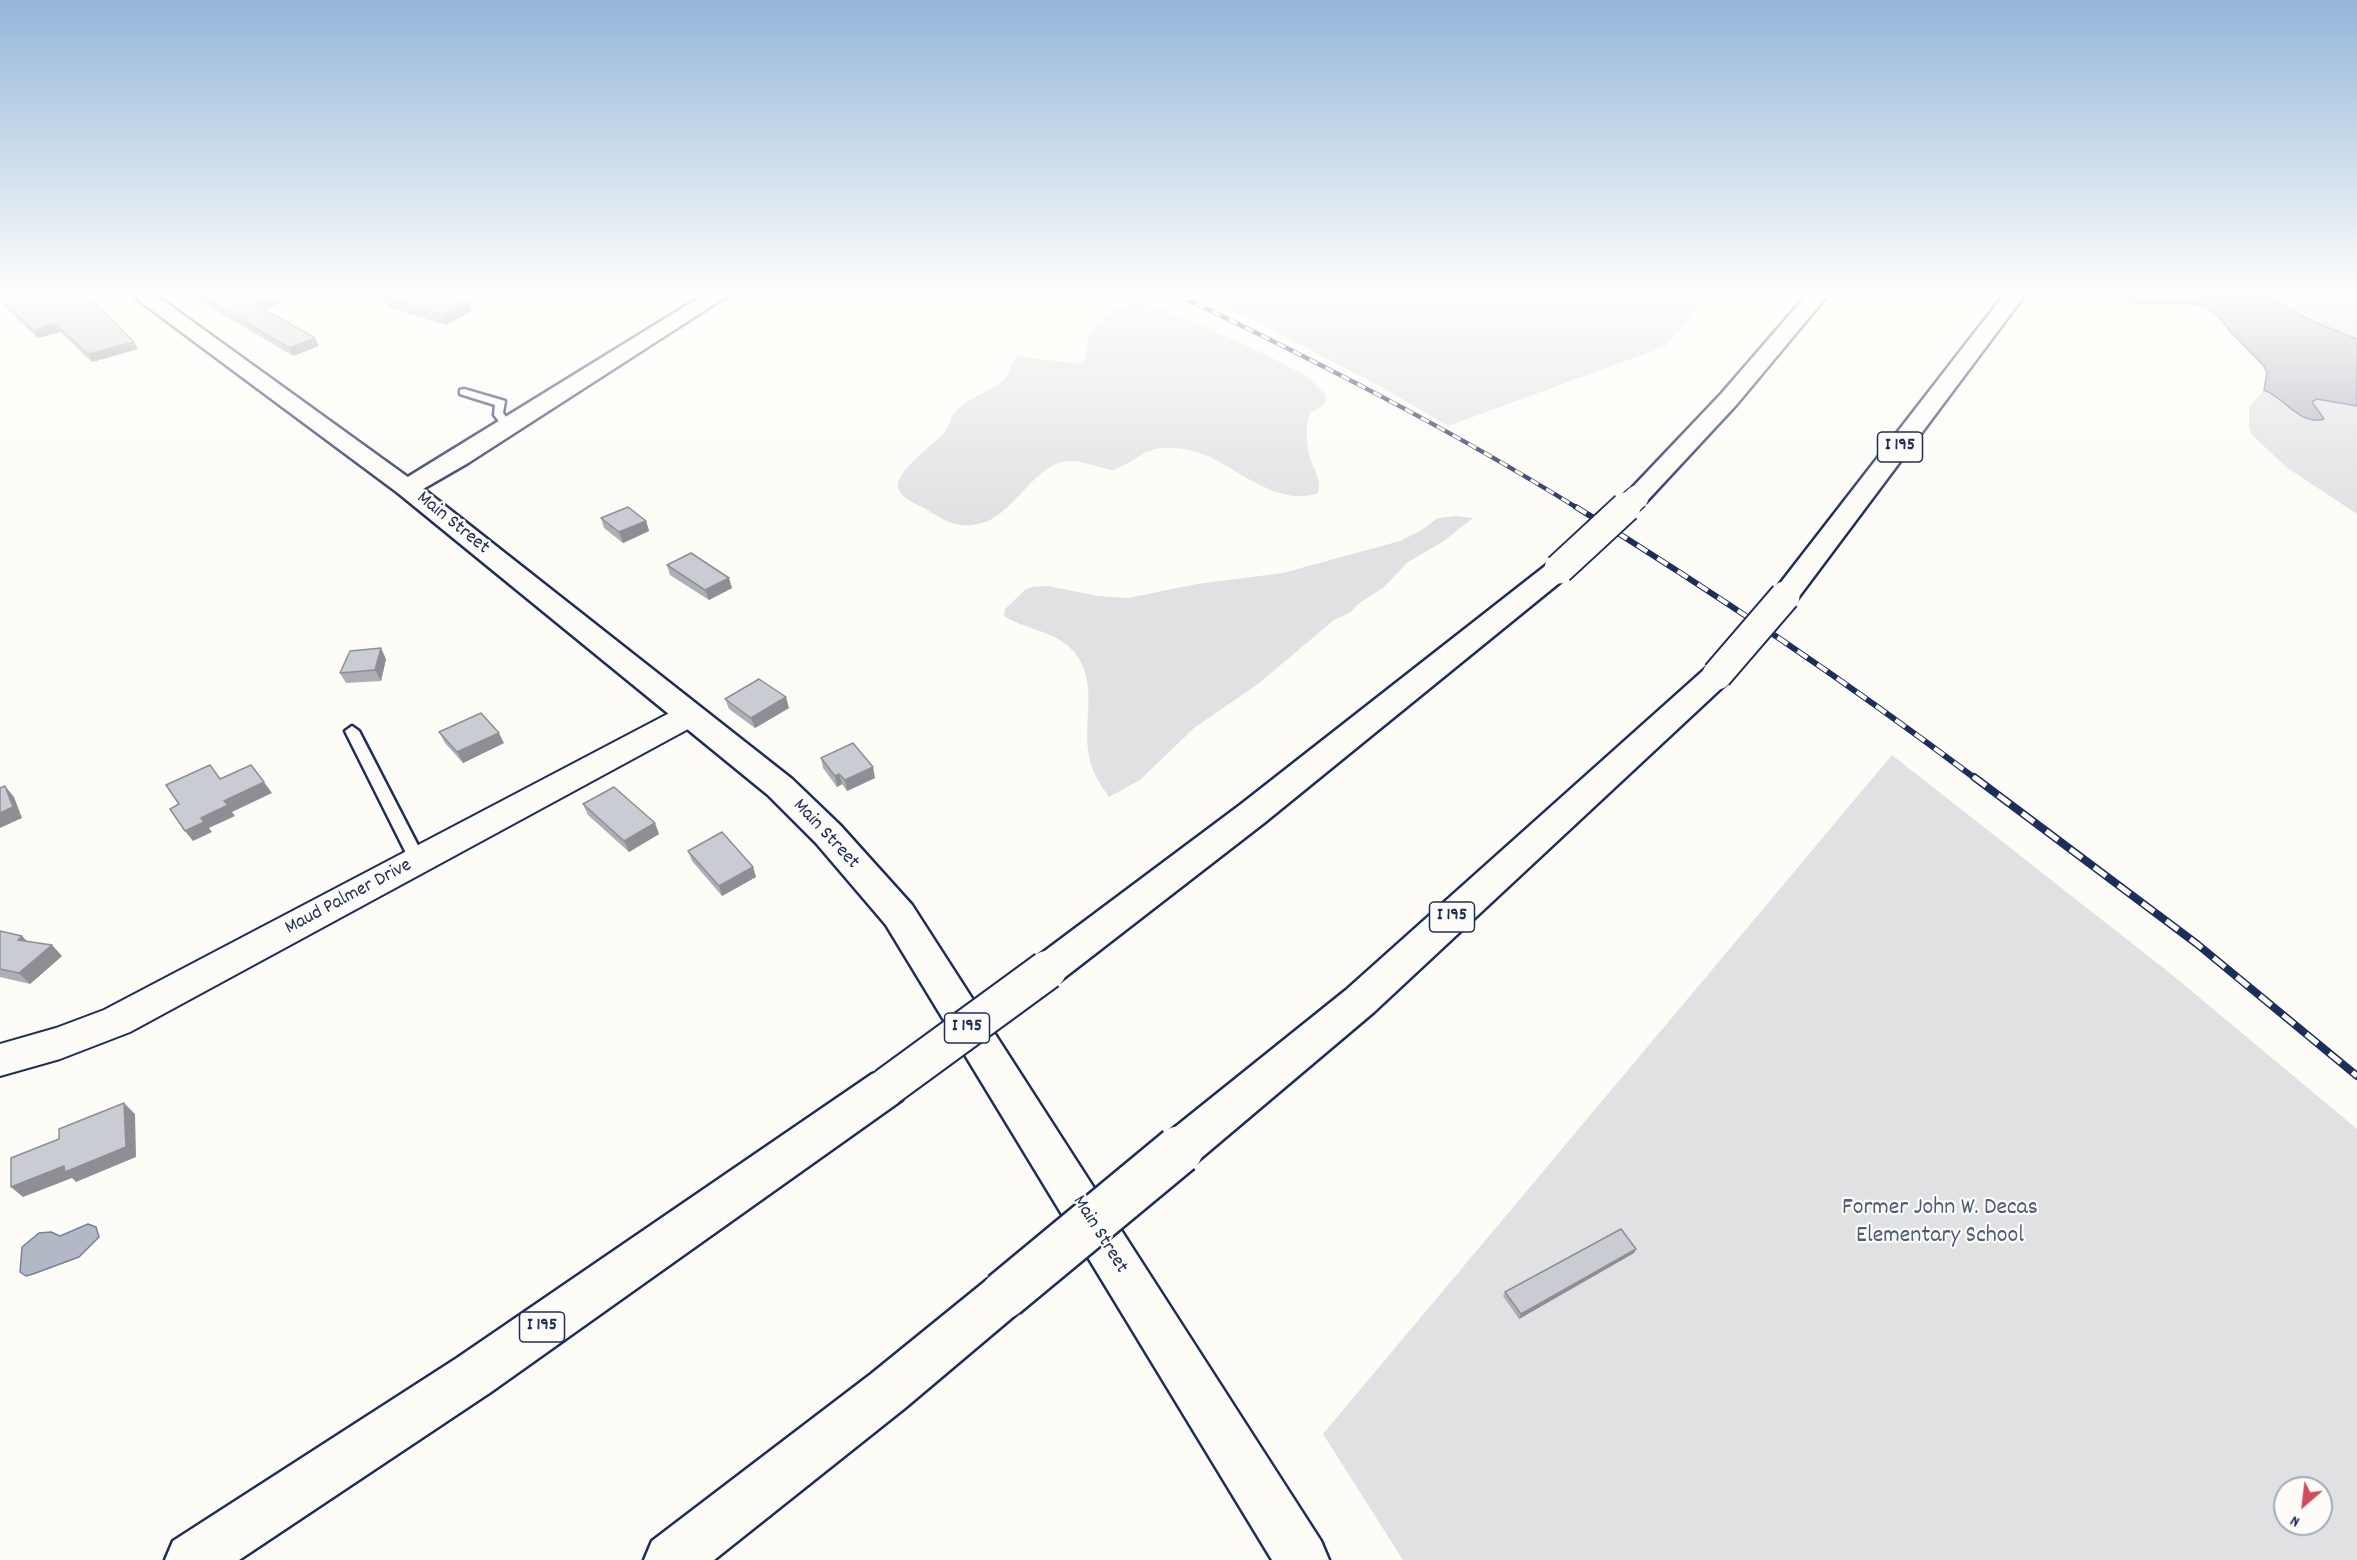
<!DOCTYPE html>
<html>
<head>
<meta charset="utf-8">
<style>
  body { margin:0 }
  #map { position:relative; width:2357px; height:1560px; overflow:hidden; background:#fdfcf7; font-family:Dekko,sans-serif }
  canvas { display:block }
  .north { position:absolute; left:2273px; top:1476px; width:60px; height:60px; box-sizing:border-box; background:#fdfcf7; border:2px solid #a3aaba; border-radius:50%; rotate:208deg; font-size:16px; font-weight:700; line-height:24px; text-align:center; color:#1b2f5e }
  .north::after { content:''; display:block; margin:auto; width:21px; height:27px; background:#d1495b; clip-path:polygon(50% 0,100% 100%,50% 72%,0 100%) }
</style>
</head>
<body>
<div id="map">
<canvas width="2357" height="1560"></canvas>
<div class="north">N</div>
</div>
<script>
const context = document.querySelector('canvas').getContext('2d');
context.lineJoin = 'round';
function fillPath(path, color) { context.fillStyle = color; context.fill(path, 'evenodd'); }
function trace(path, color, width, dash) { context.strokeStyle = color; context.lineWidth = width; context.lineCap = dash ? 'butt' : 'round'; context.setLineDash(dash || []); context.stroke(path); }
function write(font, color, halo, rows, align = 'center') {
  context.font = font + ' Dekko,sans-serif'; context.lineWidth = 4.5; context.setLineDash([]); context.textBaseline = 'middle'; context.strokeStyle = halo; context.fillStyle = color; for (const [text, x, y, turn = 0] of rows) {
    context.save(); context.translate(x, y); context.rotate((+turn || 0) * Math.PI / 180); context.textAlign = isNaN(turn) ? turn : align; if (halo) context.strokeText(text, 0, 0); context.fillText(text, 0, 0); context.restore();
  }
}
fillPath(new Path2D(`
  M1192 296H1710L1666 346 1448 426 1385 389 1256 322Z
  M2188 296H2357V342Z
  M1133 303C1157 300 1280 360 1306 376 1313 381 1320 389 1326 395L1324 404 1310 413C1305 428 1306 445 1311 461 1315 472 1322 481 1318 493 1282 507 1242 473 1212 458 1199 451 1178 447 1163 448 1143 449 1132 464 1113 470 1099 468 1082 460 1069 461 1035 463 1015 512 985 522 963 530 948 523 929 511 920 505 900 499 898 487 896 470 934 445 945 432 950 426 950 417 955 412 969 397 990 392 1005 379 1012 372 1010 363 1017 356L1080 364 1086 359C1085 325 1102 314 1133 303Z
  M2264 390C2289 399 2294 419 2324 419L2312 401 2317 399 2357 406V514L2286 467 2252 435 2249 428V407Z
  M1456 516 1473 518 1444 541 1408 562 1383 588 1358 604 1351 612 1334 620 1258 684 1194 728 1140 780 1109 797C1100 784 1091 771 1089 755 1082 718 1102 675 1067 645 1050 631 1023 628 1004 616L1005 609 1025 590 1032 587 1048 586 1098 596 1128 598 1197 584 1283 573 1400 541 1420 531 1438 518Z
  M1892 755 2171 974 2357 1129V1560H1403L1323 1434ZM2285 1488H2321V1524H2285Z`), '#e0e1e3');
const water = new Path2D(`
  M2116 296H2265L2312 321 2357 339V406L2317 399 2312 402 2324 419C2301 427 2284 397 2264 390L2267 373 2264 366 2230 331 2219 317 2205 307 2187 303H2137Z
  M88 1224 96 1227 99 1237 79 1257 33 1274 26 1276 20 1272 22 1247 39 1233 51 1232 60 1236Z`);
fillPath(water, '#b3b8c5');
trace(water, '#76819c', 1.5);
const service = new Path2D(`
  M464 389 505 401 503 413 514 427 513 429H505L494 415 495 405 460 394V390Z
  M352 726 359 731 426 861 424 865H412L345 731Z`);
const minor = new Path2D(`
  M690 705 701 708 705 715 701 722 130 1032 60 1059 0 1076V1044L56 1028 104 1010 679 708Z`);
const tertiary = new Path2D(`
  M702 296H727L468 463 416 493 407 496 398 493 394 488 398 483Z`);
const secondary = new Path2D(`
  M133 296H157L416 483 792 779 840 825 912 905 1321 1541 1329 1560H1272L886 925 816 843 768 795 398 493Z`);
const motorway = new Path2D(`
  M1806 296H1827L1737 404 1646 502 1637 505 1628 502 1624 497 1628 492 1721 394Z
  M2003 296H2024L1795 602 1785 604 1775 602 1771 596 1775 590Z
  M1559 561 1569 563 1573 569 1569 575 1264 823 1060 981 1047 985 1034 981 1028 970 1034 959 1240 805 1549 563Z
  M1717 665 1728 668 1732 675 1728 682 1374 1012 1194 1164 1179 1169 1164 1164 1158 1150 1164 1136 1346 990 1706 668Z
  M887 1069 902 1074 908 1087 902 1100 491 1392 239 1560H165L173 1541 457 1358 872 1074Z
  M1004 1272 1020 1279 1027 1295 1020 1311 905 1408 714 1560H644L652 1541 871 1374 988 1279Z`);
trace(service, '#1b2f5e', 5);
trace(minor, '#1b2f5e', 4);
trace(tertiary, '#1b2f5e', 5);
trace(secondary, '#1b2f5e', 5);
trace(motorway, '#1b2f5e', 5);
fillPath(service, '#fdfcf7');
fillPath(minor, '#fdfcf7');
fillPath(tertiary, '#fdfcf7');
fillPath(secondary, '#fdfcf7');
fillPath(motorway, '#fdfcf7');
const railFar2 = new Path2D(`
  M1180 296C1316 361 1450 429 1579 509`);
const railFar1 = new Path2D(`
  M1576 507C1714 592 1847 682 1976 779`);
const rail = new Path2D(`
  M1974 777 2197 944 2357 1076`);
trace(railFar2, '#1b2f5e', 4.5);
trace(railFar1, '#1b2f5e', 6);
trace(rail, '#1b2f5e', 8);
trace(railFar2, '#fdfcf7', 3, [9]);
trace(railFar1, '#fdfcf7', 4, [12]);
trace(rail, '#fdfcf7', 5, [15]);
const motorwayBridgeFar3 = new Path2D(`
  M1624 509 1637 497`);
const motorwayBridgeFar2 = new Path2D(`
  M1559 569 1626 507
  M1717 675 1785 596`);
const motorwayBridgeFar1 = new Path2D(`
  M887 1087 1047 970`);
const motorwayBridge = new Path2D(`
  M1004 1295 1179 1150`);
trace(motorwayBridgeFar3, '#1b2f5e', 26, []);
trace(motorwayBridgeFar2, '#1b2f5e', 33, []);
trace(motorwayBridgeFar1, '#1b2f5e', 42, []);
trace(motorwayBridge, '#1b2f5e', 52, []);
trace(motorwayBridgeFar3, '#fdfcf7', 23);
trace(motorwayBridgeFar2, '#fdfcf7', 29);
trace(motorwayBridgeFar1, '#fdfcf7', 38);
trace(motorwayBridge, '#fdfcf7', 47);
fillPath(new Path2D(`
  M192 296H295L264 310 319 346 293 356Z
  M384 298 469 302 472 311 446 325 388 307Z
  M0 300 138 349 92 362 60 332 38 338 4 306Z
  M601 518 646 521 649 531 623 543 604 528Z
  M667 565 732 588 709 600 670 575Z
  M386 659 381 681 346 683 340 673Z
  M725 699 789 708 755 728 729 709Z
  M439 732 504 743 463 763 445 743Z
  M821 758 875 778 847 791 842 784 837 787 823 768Z
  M583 804 659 834 629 852 588 815Z
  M688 851 753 867 756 877 722 896 692 861Z
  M0 931 27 941 62 956 30 984 0 977Z
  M1634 1253 1519 1319 1503 1296 1505 1292Z`), '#adafb5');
fillPath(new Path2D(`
  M274 296H295L259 312 255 304Z
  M469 302 472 311 446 325 442 315Z
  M55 324 60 332 38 338 33 331Z
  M315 338 319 346 293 356 289 348Z
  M134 342 138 349 92 362 88 354Z
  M646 521 649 531 623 543 619 532Z
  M729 578 732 588 709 600 705 590Z
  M381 648 386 659 381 681 375 670Z
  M786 697 789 708 755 728 751 718Z
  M499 733 504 743 463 763 457 752Z
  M873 767 875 778 847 791 845 780Z
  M839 774 842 784 837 787 835 776Z
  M264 782 272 793 232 812 235 816 209 828 212 832 193 841 185 831 224 801Z
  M5 786 14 797 22 818 0 828V813Z
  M655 823 659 834 629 852 624 841Z
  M753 867 756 877 722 896 719 886Z
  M22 936 33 947 18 940Z
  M52 945 62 956 30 984 19 973Z
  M124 1103 135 1114 136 1157 76 1182 72 1178 23 1197 11 1187Z
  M1636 1249 1634 1253 1519 1319 1521 1314Z`), '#8d8f94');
const building = new Path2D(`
  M7 296H88L134 342 88 354 55 324 33 331 0 299Z
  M201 296H274L255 304 315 338 289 348Z
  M388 296H449L469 302 442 315 384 298Z
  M628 507 646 521 619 532 601 518Z
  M691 553 729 578 705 590 667 565Z
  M381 648 375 670 340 673 350 651Z
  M759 679 786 697 751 718 725 699Z
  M481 713 499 733 457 752 439 732Z
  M853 743 873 767 845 780 839 774 835 776 821 758Z
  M210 765 220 779 251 765 264 782 224 801 228 805 201 818 204 822 185 831 170 809 179 804 166 785Z
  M5 786 13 807 0 813V788Z
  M614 787 655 823 624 841 583 804Z
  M722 832 753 867 719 886 688 851Z
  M0 931 22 936 18 940 52 945 19 973 0 969Z
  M124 1103 126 1147 65 1172 64 1166 11 1187V1158L59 1139V1129Z
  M1621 1229 1636 1249 1521 1314 1505 1292Z`);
fillPath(building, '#c9ccd3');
trace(building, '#8d8f94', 1.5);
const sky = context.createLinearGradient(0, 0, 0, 515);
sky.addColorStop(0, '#93b6da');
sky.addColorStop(0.57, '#fefefb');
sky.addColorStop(1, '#fefefb00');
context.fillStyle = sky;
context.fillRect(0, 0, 2357, 515);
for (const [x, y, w] of [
  [1900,447,45],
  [1452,917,45],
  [967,1028,45],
  [542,1327,45]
]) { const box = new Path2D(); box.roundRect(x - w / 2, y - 15, w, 30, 4.5); context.fillStyle = '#fdfcf7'; context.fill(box); trace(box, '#1b2f5e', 1.5); }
write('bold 18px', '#1b2f5e', null, [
  ["I 195",1900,447],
  ["I 195",1452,917],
  ["I 195",967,1028],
  ["I 195",542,1327]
]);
write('20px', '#1b2f5e', '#fdfcf7', [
  ["Main Street",452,524,39],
  ["Main Street",825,835,47],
  ["Maud Palmer Drive",349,898,-28],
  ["Main Street",1099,1235,58]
]);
write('24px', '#4c5c7f', '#fdfcf7', [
  ["Former John W. Decas",1940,1210],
  ["Elementary School",1940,1238]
]);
</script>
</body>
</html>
